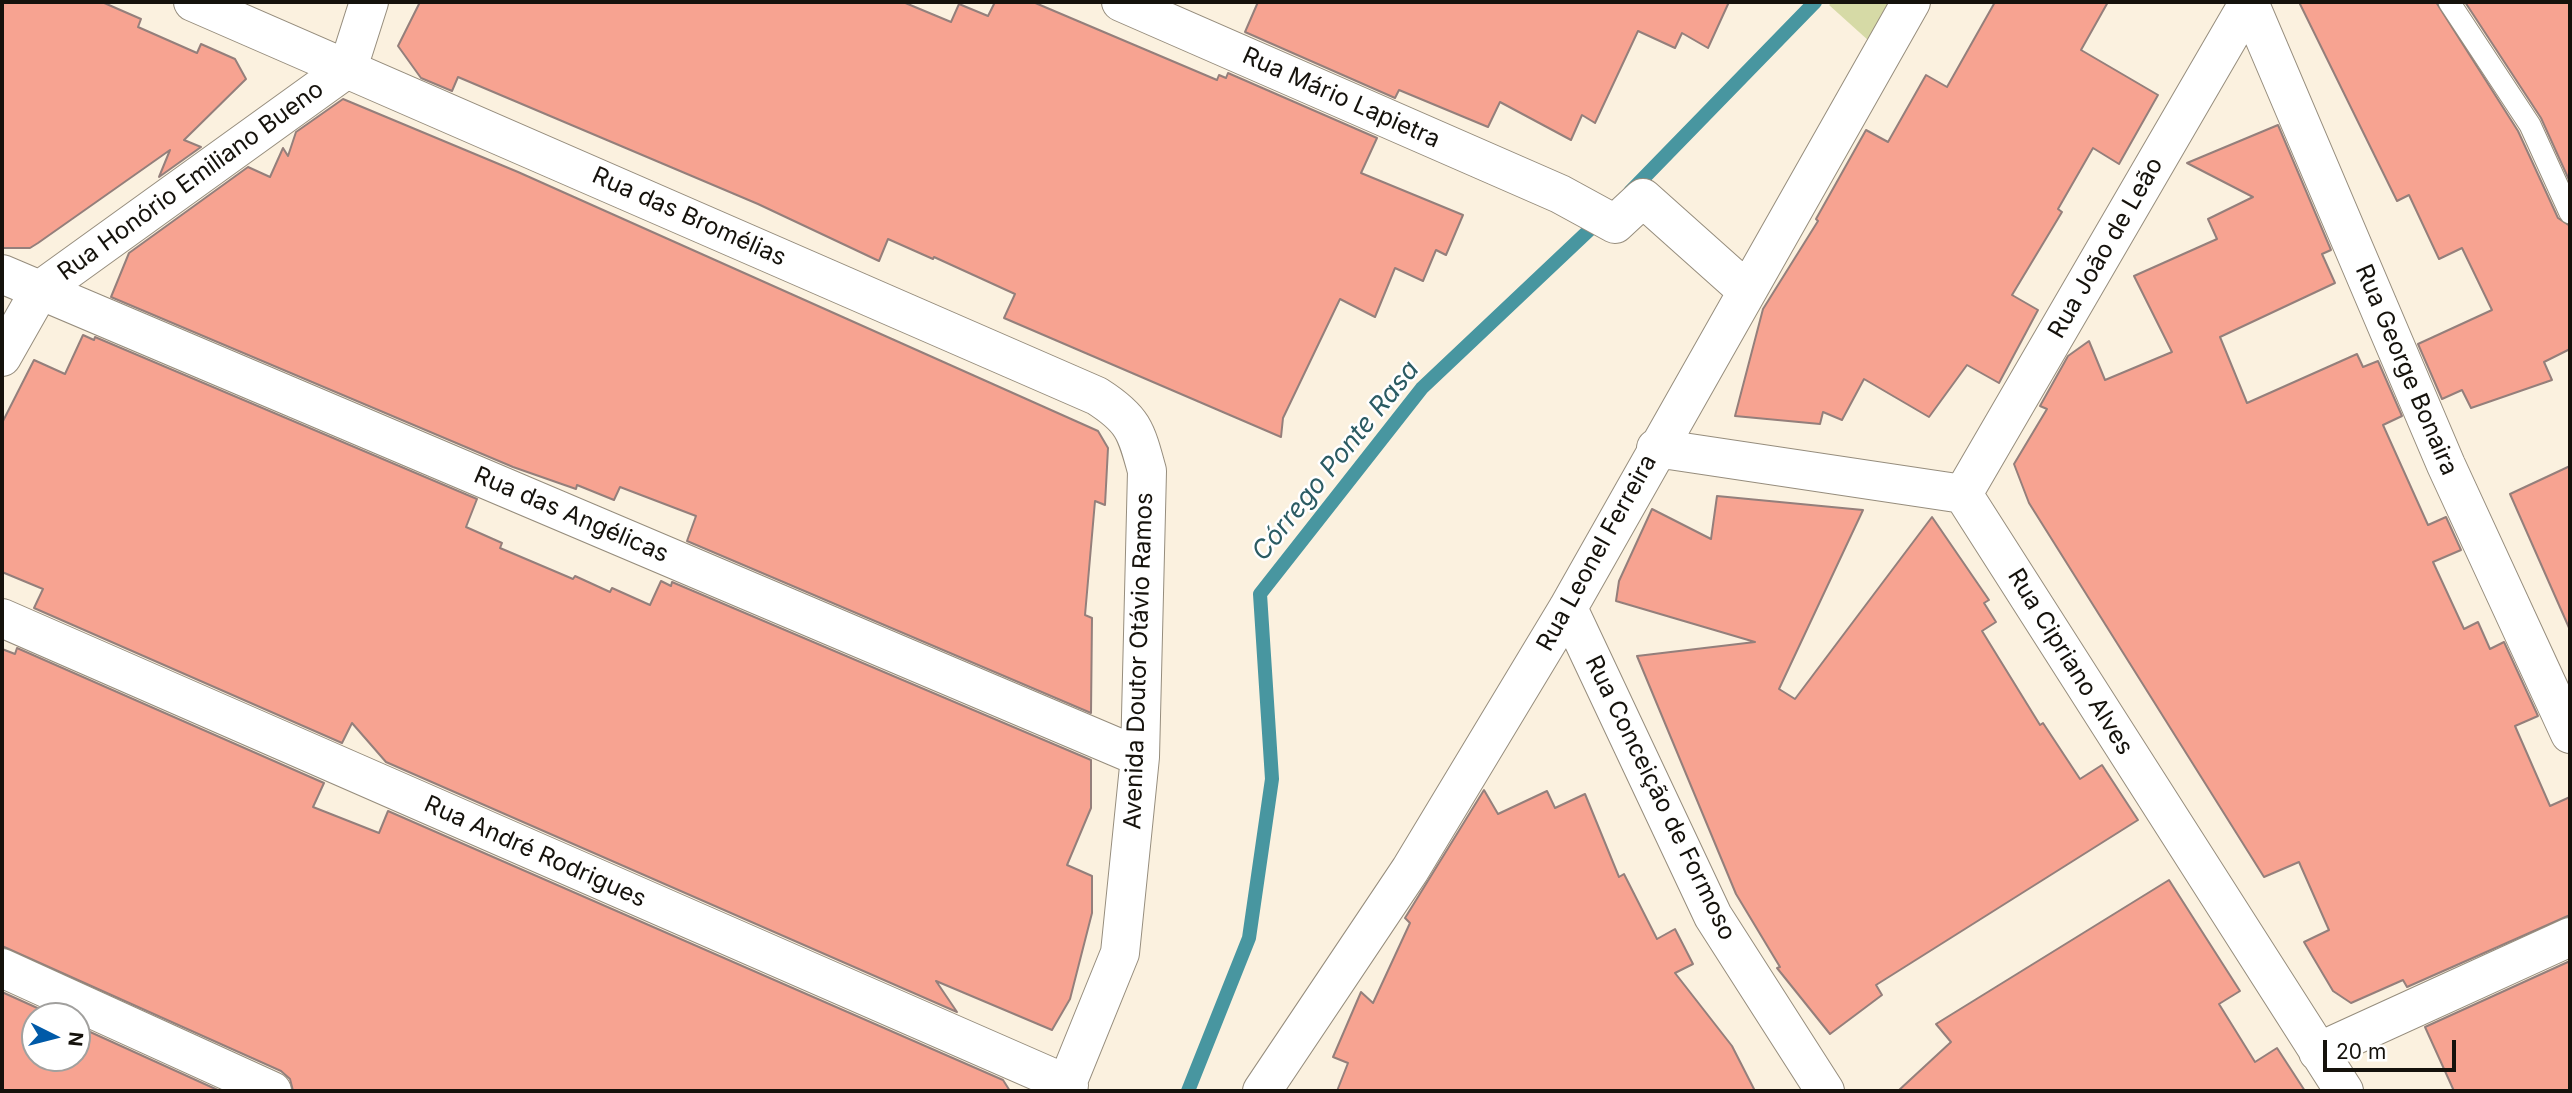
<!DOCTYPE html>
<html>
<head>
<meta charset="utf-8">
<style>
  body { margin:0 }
  #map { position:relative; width:2572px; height:1093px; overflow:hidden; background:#fbf1df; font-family:Inter,sans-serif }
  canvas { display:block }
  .frame { position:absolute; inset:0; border:4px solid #15120c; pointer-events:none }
  .north { position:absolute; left:21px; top:1002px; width:70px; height:70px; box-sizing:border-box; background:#fff; border:2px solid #a1a09e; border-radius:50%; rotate:96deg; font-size:19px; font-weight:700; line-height:28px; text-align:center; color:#15120c }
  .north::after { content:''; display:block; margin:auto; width:24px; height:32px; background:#005aa8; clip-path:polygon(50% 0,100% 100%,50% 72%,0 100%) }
  .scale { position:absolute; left:2323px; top:1040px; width:133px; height:32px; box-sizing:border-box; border:4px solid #15120c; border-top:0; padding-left:9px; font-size:21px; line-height:24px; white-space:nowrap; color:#15120c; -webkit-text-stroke:5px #fff; paint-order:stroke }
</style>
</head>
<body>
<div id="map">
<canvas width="2572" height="1093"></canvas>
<div class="frame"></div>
<div class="north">N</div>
<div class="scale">20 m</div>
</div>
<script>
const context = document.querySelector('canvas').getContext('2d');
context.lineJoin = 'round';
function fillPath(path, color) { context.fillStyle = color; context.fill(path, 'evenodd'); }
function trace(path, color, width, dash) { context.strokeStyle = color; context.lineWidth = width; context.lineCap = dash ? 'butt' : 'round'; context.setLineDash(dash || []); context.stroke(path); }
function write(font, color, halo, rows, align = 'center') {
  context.font = font + ' Inter,sans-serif'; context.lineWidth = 5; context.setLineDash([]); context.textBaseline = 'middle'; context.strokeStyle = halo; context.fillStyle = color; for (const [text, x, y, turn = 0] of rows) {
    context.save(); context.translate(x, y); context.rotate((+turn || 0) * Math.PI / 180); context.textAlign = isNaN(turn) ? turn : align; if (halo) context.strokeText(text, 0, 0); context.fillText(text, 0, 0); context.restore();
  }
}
fillPath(new Path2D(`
  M1833 2H1902L1879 50 1829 5Z`), '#d6daa6');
trace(new Path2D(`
  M1630 192 1815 2
  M1188 1091 1249 938 1272 779 1260 594 1422 388 1602 218`), '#4896a0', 14);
const building = new Path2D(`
  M2 2H102L141 19 138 27 197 53 201 44 235 59 246 79 184 140 201 147 159 177 170 150 38 243 30 248H2Z
  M420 2H903L951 22 959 4 988 16 995 2H1033L1217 80 1219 75 1226 78 1228 73 1377 138 1361 173 1463 215 1446 255 1436 250 1423 281 1395 268 1375 317 1340 299 1283 418 1281 437 1004 318 1015 294 934 257 933 259 888 239 879 261 758 204 458 77 452 91 421 78 398 46Z
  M1258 2H1729L1708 48 1682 33 1675 48 1638 31 1595 123 1582 115 1571 140 1500 102 1488 127 1399 90 1395 98 1245 32Z
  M1995 2H2108L2081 50 2158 95 2119 164 2093 148 2058 209 2062 212 2012 295 2038 310 1999 383 1967 365 1929 417 1864 379 1842 420 1823 412 1820 424 1735 416 1763 309 1818 221 1816 219 1866 130 1888 142 1926 75 1947 87Z
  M2299 2H2436L2518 131 2558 218 2570 226V349L2544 362 2552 380 2471 408 2462 390 2442 399 2418 344 2492 310 2462 248 2439 259 2409 195 2397 201Z
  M2465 2H2570V182L2541 118Z
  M343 99 518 172 1098 431 1108 448 1105 505 1095 501 1085 615 1092 618 1091 713 687 541 696 516 620 487 614 500 577 485 576 489 513 467 111 297 129 253 248 167 270 177 283 148 288 156 296 132Z
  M2278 125 2331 250 2322 254 2335 283 2220 337 2247 403 2357 354 2363 367 2378 361 2402 416 2383 425 2428 525 2446 517 2461 550 2433 562 2464 629 2478 622 2490 649 2504 642 2538 716 2515 726 2550 806 2570 797V915L2407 987 2403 980 2351 1003 2333 991 2304 942 2329 930 2299 862 2264 877 2029 503 2014 464 2047 409 2040 406 2068 356 2089 341 2105 380 2172 352 2134 276 2217 239 2208 219 2253 197 2187 163Z
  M83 335 94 340 95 337 477 499 466 527 502 543 500 548 573 579 575 576 610 592 612 588 650 605 661 581 671 586 672 582 1091 760V808L1067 865 1092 876V913L1070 999 1052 1030 936 981 957 1012 386 762 352 723 342 743 34 608 43 589 2 572V423L34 360 65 374Z
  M2570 466V630L2510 494Z
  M1717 496 1863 510 1779 689 1795 699 1932 517 1989 600 1984 603 1996 622 1982 631 2040 725 2043 723 2080 779 2102 765 2138 820 1876 985 1882 995 1830 1034 1777 968 1780 967 1736 894 1637 656 1755 642 1616 601 1619 581 1652 509 1711 539Z
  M17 648 324 783 313 807 379 833 388 811 1003 1080 1010 1091H293L290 1079 281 1071 2 946V649L15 654Z
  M1484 790 1498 814 1547 791 1555 808 1585 794 1619 877 1624 874 1657 939 1675 929 1693 964 1675 973 1732 1046 1755 1091H1337L1348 1063 1333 1057 1361 992 1373 1003 1410 923 1405 918Z
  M2169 880 2240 991 2219 1004 2255 1062 2277 1048 2305 1091H1898L1951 1042 1936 1024Z
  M2570 961V1091H2454L2425 1027Z
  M2 992 55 1016H35V1058H77V1026L220 1091H2Z`);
fillPath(building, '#f7a391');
trace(building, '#947f7b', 2);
const lane = new Path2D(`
  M2449 2 2530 125 2570 213`);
const street = new Path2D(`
  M193 2 1097 396C1133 419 1136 430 1147 471L1140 757 1120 953 1064 1091
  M1121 2 1560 194 1615 224 1643 198 1746 290
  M2249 2 2446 465 2570 734
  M2 274 1140 757
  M2 357 40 290 348 68 369 2
  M1656 448 1963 494 2344 1091
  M1963 494 2249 2
  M1568 608 1713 916 1825 1091
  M2 618 1069 1085
  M2 968 272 1091
  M2318 1052 2570 937
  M1262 1091 1410 870 1568 608 1911 2`);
trace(lane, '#968d7d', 23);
trace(street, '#968d7d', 40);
trace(lane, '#fff', 21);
trace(street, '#fff', 38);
write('24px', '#15120c', '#fff', [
  ["Rua Mário Lapietra",1341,98,24],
  ["Rua Honório Emiliano Bueno",191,181,-36],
  ["Rua das Bromélias",689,217,24],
  ["Rua João de Leão",2106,248,-60],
  ["Rua George Bonaira",2406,370,67],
  ["Rua das Angélicas",571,515,23],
  ["Rua Leonel Ferreira",1597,553,-61],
  ["Avenida Doutor Otávio Ramos",1139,661,-88],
  ["Rua Cipriano Alves",2070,662,58],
  ["Rua Conceição de Formoso",1660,798,64],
  ["Rua André Rodrigues",535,852,24]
]);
write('italic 26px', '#2b5b63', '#fff', [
  ["Córrego Ponte Rasa",1336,461,-51]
]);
</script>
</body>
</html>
